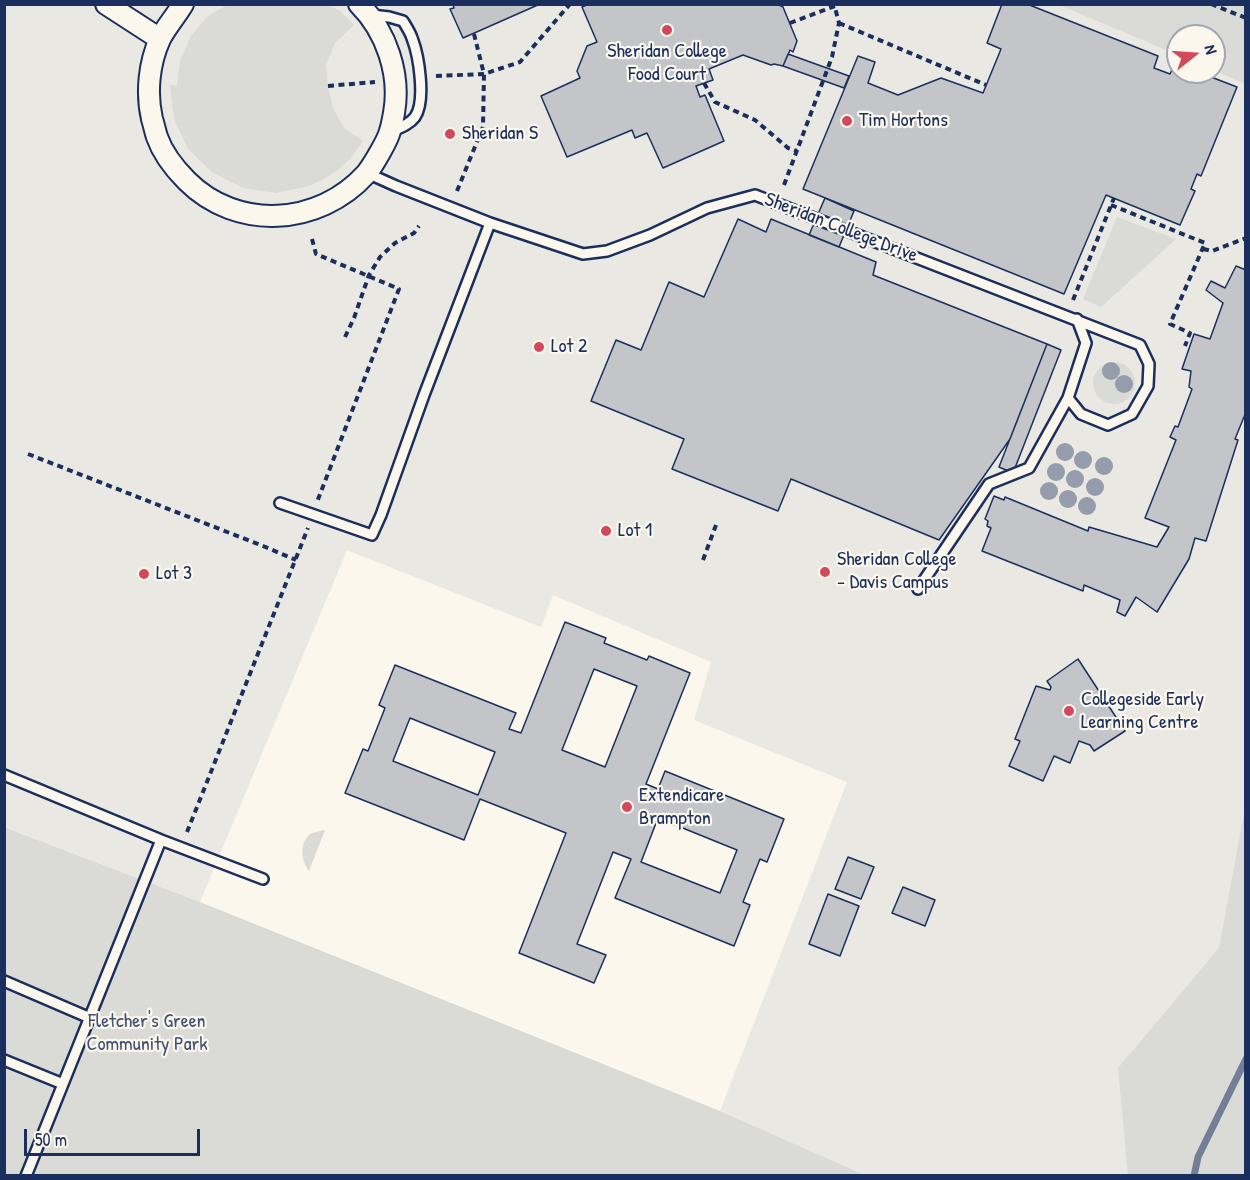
<!DOCTYPE html>
<html>
<head>
<meta charset="utf-8">
<style>
  body { margin:0 }
  #map { position:relative; width:1250px; height:1180px; overflow:hidden; background:#fbf7ec; font-family:"Patrick Hand",sans-serif }
  canvas { display:block }
  .frame { position:absolute; inset:0; border:6px solid #1b2f5e; pointer-events:none }
  .north { position:absolute; left:1166px; top:24px; width:60px; height:60px; box-sizing:border-box; background:#fbf7ec; border:2px solid #a1a7b3; border-radius:50%; rotate:73deg; font-size:16px; font-weight:700; line-height:24px; text-align:center; color:#1b2f5e }
  .north::after { content:''; display:block; margin:auto; width:21px; height:27px; background:#d1495b; clip-path:polygon(50% 0,100% 100%,50% 72%,0 100%) }
  .scale { position:absolute; left:24px; top:1129px; width:176px; height:27px; box-sizing:border-box; border:3px solid #1b2f5e; border-top:0; padding-left:8px; font-size:18px; line-height:21px; white-space:nowrap; color:#1b2f5e; -webkit-text-stroke:4px #fbf7ec; paint-order:stroke }
</style>
</head>
<body>
<div id="map">
<canvas width="1250" height="1180"></canvas>
<div class="frame"></div>
<div class="north">N</div>
<div class="scale">50 m</div>
</div>
<script>
const context = document.querySelector('canvas').getContext('2d');
context.lineJoin = 'round';
function fillPath(path, color) { context.fillStyle = color; context.fill(path, 'evenodd'); }
function trace(path, color, width, dash) { context.strokeStyle = color; context.lineWidth = width; context.lineCap = dash ? 'butt' : 'round'; context.setLineDash(dash || []); context.stroke(path); }
function write(font, color, halo, rows, align = 'center') {
  context.font = font + ' "Patrick Hand",sans-serif'; context.lineWidth = 4.5; context.setLineDash([]); context.textBaseline = 'middle'; context.strokeStyle = halo; context.fillStyle = color; for (const [text, x, y, turn = 0] of rows) {
    context.save(); context.translate(x, y); context.rotate((+turn || 0) * Math.PI / 180); context.textAlign = isNaN(turn) ? turn : align; if (halo) context.strokeText(text, 0, 0); context.fillText(text, 0, 0); context.restore();
  }
}
fillPath(new Path2D(`
  M4 5H1245V949L1172 1175H865L720 1111 847 782 694 720 711 662 553 595 541 627 347 550 200 902 5 827ZM1178 36H1214V72H1178Z`), '#eae8e2');
fillPath(new Path2D(`
  M227 5H329L340 11 354 25 335 43 326 64 328 86 333 108 344 128 363 141 350 159 339 169 324 179 309 186 276 193 243 188 213 173 188 149 174 119 170 85 177 86 180 60 191 36 208 16Z
  M1059 5H1245V84L1214 70V36H1178V55Z
  M1117 217 1176 239 1101 307 1083 299Z
  M1093 383a21 21 0 1 1 42 0a21 21 0 1 1-42 0Z
  M1245 808V1175H1128L1118 1068 1219 948Z
  M4 827 200 902 720 1111 865 1175H5Z
  M325 830 309 871C301 860 299 844 310 834 314 832 320 831 325 830Z`), '#dadad7');
trace(new Path2D(`
  M1194 1176 1198 1157 1246 1059`), '#747e96', 7);
const building = new Path2D(`
  M453 4H540L463 38 450 9 454 8Z
  M589 4H777L783 7 797 41 793 52 790 50 783 66 774 64 771 65 743 55 709 69 713 80 696 86 700 97 705 95 724 141 663 168 647 133 635 138 632 130 567 157 541 96 580 78 577 71 587 46 597 42 582 7Z
  M1002 4H1027L1158 56 1154 68 1170 74 1175 63 1178 64V72H1198L1237 87 1201 176 1197 174 1191 189 1195 191 1180 225 1106 195 1064 294 803 189 858 56 875 62 868 83 898 95 941 78 983 93 1001 49 987 43Z
  M788 54 849 76 844 88 783 66Z
  M825 198 854 211 839 247 809 235Z
  M738 219 766 232 771 219 876 262 873 275 1047 344 1010 439 939 540 791 479 778 511 672 469 684 439 591 401 616 340 641 350 669 282 704 297Z
  M1236 266 1246 270V412L1235 439 1238 440 1206 541 1195 538 1189 559 1157 612 1136 597 1125 616 1117 612 1120 600 1084 585 1083 591 982 551 991 528 987 526 988 521 985 519 994 496 1004 500 1005 497 1088 531 1089 527 1157 547 1169 527 1145 518 1176 440 1170 437 1175 426 1178 427 1192 389 1189 387 1191 371 1182 369 1194 334 1210 339 1223 303 1206 290 1211 281 1225 288Z
  M1047 344 1061 350 1013 473 999 467Z
  M565 622 606 638 604 643 647 660 649 656 690 673 646 784 658 789 665 771 784 819 767 862 760 859 743 902 750 905 734 946 615 898 631 859 613 852 577 944 606 955 594 983 519 953 566 833 480 799 464 840 345 793 363 749 368 751 385 708 379 705 395 665 516 713 509 729 521 733ZM594 669 637 686 605 767 562 750ZM410 718 495 752 478 795 393 761ZM658 818 737 850 720 893 641 862Z
  M1078 659 1125 731 1094 751 1090 745 1079 741 1070 763 1054 756 1043 781 1009 766 1020 741 1015 739 1036 686 1050 690 1051 687 1047 681Z
  M848 857 874 867 861 899 835 889Z
  M903 887 935 900 925 926 892 913Z
  M828 894 859 906 840 956 809 944Z`);
fillPath(building, '#c3c5c9');
trace(building, '#1b2f5e', 1.5);
const lane = new Path2D(`
  M371 15 389 17 403 21C406 26 410 32 412 38 419 56 426 101 415 117 409 125 399 128 390 132
  M367 173 396 186 490 223 583 254 607 251 650 235 707 208 755 195 1140 345 1149 364 1148 386 1132 414 1108 425 1081 414 1068 398 1086 343 1077 319
  M280 503 372 535 381 515 424 395 490 223
  M918 589 989 484 1029 468 1068 398
  M4 775 161 840 263 879
  M4 981 90 1018
  M4 1060 63 1084
  M26 1176 161 840`);
const street = new Path2D(`
  M106 4 160 39
  M183 4C176 16 166 27 160 39 149 63 146 93 152 119 154 125 155 131 157 137 163 154 175 169 187 181 237 231 319 226 366 174 372 167 388 140 390 131 392 125 393 118 394 113 401 74 386 31 359 4`);
trace(lane, '#1b2f5e', 14);
trace(street, '#1b2f5e', 24);
trace(new Path2D(`
  M1211 4 1246 18
  M790 23 835 6
  M839 23 986 85
  M436 76 484 74 520 62 570 4
  M704 83 715 102 755 120 788 148 797 151
  M328 86 375 82
  M784 185 832 57 839 23 834 4
  M457 191 483 127 484 74 474 34
  M1111 205 1205 243 1170 324 1190 333 1185 346
  M312 239 316 254 399 289 317 502
  M1203 249 1212 251 1246 238
  M1073 300 1114 198
  M345 337 354 318 369 275 380 257 395 243 414 233 419 226
  M28 454 263 546 296 560
  M703 560 716 525
  M187 832 308 528`), '#1b2f5e', 4, [6, 4.5]);
trace(lane, '#fbf7ec', 9);
trace(street, '#fbf7ec', 20);
context.fillStyle = '#959cab';
for (const [x, y] of [
  [1111,371],
  [1124,384],
  [1065,452],
  [1083,460],
  [1104,466],
  [1056,472],
  [1075,479],
  [1095,487],
  [1049,491],
  [1068,499],
  [1087,506]
]) { context.beginPath(); context.arc(x, y, 9, 0, 2 * Math.PI); context.fill(); }
for (const [x, y, r, color] of [
  [667,30,6,"#d1495b"],
  [847,121,6,"#d1495b"],
  [450,134,6,"#d1495b"],
  [539,347,6,"#d1495b"],
  [606,531,6,"#d1495b"],
  [825,572,6,"#d1495b"],
  [144,574,6,"#d1495b"],
  [1069,711,6,"#d1495b"],
  [627,807,6,"#d1495b"]
]) { const dot = new Path2D(); dot.arc(x, y, r, 0, 2 * Math.PI); context.fillStyle = color; context.fill(dot); trace(dot, '#fbf7ec', 2); }
write('20px', '#1b2f5e', '#fbf7ec', [
  ["Sheridan College",667,52,"center"],
  ["Food Court",667,75,"center"],
  ["Tim Hortons",859,121],
  ["Sheridan S",462,134],
  ["Lot 2",551,347],
  ["Lot 1",618,531],
  ["Sheridan College",837,560],
  ["- Davis Campus",837,583],
  ["Lot 3",156,574],
  ["Collegeside Early",1081,700],
  ["Learning Centre",1081,723],
  ["Extendicare",639,796],
  ["Brampton",639,819]
], 'left');
write('20px', '#1b2f5e', '#fbf7ec', [
  ["Sheridan College Drive",841,228,21]
]);
write('20px', '#415176', '#fbf7ec', [
  ["Fletcher's Green",147,1022],
  ["Community Park",147,1045]
]);
</script>
</body>
</html>
